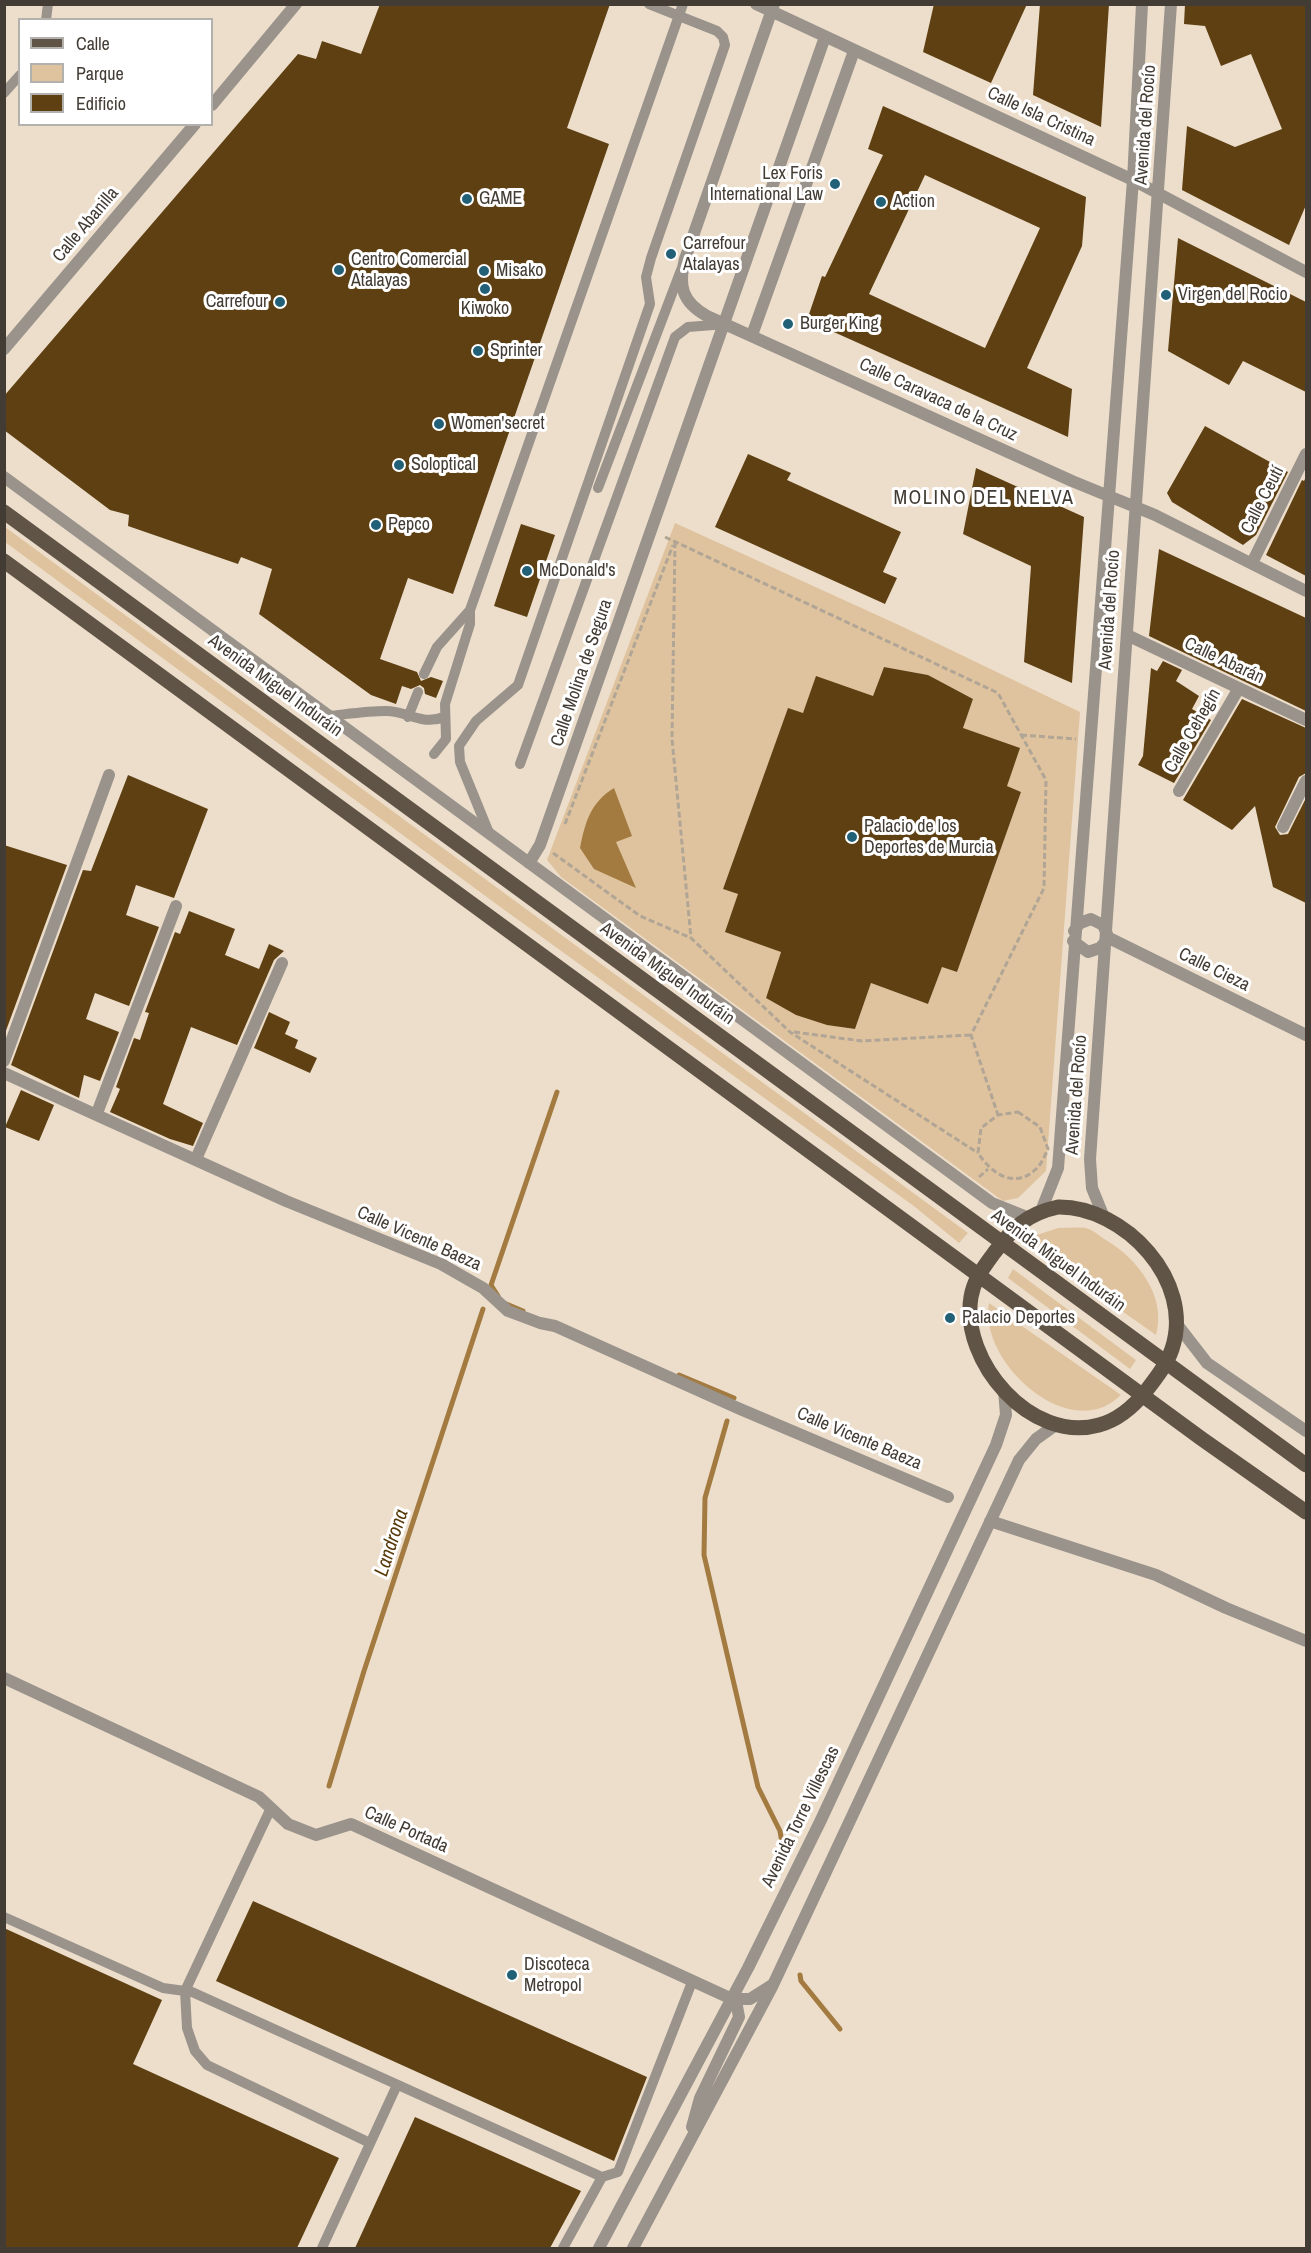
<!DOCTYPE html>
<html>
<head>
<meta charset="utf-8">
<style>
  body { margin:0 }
  #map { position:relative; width:1311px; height:2253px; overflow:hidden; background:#eddecb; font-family:"Archivo Narrow",sans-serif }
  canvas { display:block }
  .frame { position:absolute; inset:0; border:6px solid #423c34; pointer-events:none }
  .legend { position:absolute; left:18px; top:18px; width:195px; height:108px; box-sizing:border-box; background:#fff; border:2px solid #b3b1ae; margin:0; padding:8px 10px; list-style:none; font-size:18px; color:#423c34 }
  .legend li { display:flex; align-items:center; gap:12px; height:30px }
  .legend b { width:30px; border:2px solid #b3b1ae }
</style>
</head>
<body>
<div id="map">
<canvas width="1311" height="2253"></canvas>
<div class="frame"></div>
<ul class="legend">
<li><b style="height:8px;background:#5f5446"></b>Calle</li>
<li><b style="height:16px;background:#dfc39e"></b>Parque</li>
<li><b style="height:16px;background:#5e4012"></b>Edificio</li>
</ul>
</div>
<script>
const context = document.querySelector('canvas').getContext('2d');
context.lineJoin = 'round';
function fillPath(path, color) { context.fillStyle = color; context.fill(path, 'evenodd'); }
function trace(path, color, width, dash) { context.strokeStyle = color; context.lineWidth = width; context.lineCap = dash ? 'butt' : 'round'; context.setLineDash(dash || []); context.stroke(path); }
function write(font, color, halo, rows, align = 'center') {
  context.font = font + ' "Archivo Narrow",sans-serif'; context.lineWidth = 6; context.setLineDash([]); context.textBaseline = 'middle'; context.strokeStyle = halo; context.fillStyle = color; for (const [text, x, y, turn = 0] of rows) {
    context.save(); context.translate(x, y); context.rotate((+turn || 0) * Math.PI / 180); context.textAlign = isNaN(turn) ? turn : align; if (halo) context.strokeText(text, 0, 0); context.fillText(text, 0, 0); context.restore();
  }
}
fillPath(new Path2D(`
  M675 523 901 626 1080 712 1046 1171 1018 1198 1003 1201 561 877 547 860ZM884 667 928 675 973 699 963 728 1007 786 1021 792 957 972 942 967 928 1004 871 983 855 1029C821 1025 795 1015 766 998L781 952 738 894 723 889 788 709 803 713 873 696Z
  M5 527 968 1233 959 1243 915 1207 499 906 5 542Z
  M1058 1228C1067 1228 1077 1227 1086 1228 1093 1230 1100 1236 1106 1240 1138 1259 1167 1297 1156 1335L1027 1244 1037 1235Z
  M1013 1269 1136 1360 1130 1369 1008 1278Z
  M989 1303 1121 1395C1070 1446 978 1362 989 1303Z`), '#dfc39e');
fillPath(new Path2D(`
  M614 788 632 836 616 842 636 888 594 869 580 848C585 822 591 802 614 788Z`), '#a37b40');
trace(new Path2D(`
  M498 1296 491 1285 557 1092
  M504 1303 523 1311
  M679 1375 734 1398
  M727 1421 705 1498 704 1555 758 1787 780 1831 782 1843
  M329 1786 364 1671 483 1309
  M800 1975 801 1981 840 2029`), '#a37b40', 5);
fillPath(new Path2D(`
  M380 4H610L567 128 609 144 453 594 408 578 380 659 417 672 421 681 431 677 443 681 436 698 425 694 424 688 420 685 411 689 402 686 396 704 371 695 259 614 272 569 241 557 238 564 128 526 129 515 110 510 4 430V396L298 54 316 59 322 41 361 54Z
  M934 4H1027L991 83 923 52Z
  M1040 4H1109L1101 127 1033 95Z
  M1185 4H1306V205L1289 245 1182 190 1187 126 1235 147 1282 129 1251 54 1221 66 1205 26 1184 24Z
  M883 106 1086 197 1082 246 1027 368 1072 389 1068 437 807 320 822 276 825 277 883 155 868 149ZM925 175 1040 228 985 348 869 294Z
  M1178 238 1306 302V392L1243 361 1229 385 1168 351Z
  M1205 426 1288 472 1256 535 1243 545 1172 502 1167 493Z
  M748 454 791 473 787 480 901 532 883 572 897 578 885 604 715 527Z
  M976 468 1084 517 1072 683 1024 662 1031 566 963 534Z
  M1306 477V576L1266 555 1302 480 1304 481Z
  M521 524 555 535 527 617 494 606Z
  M1159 549 1306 618V711L1149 636Z
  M1163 661 1182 670 1176 681 1199 696 1192 709 1211 720 1174 783 1138 765 1143 756 1151 668 1157 671Z
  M884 667 928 675 973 699 963 728 1020 748 1007 786 1021 792 957 972 942 967 928 1004 871 983 855 1029 827 1025 796 1015 766 998 781 952 725 932 738 894 723 889 788 708 803 713 816 676 873 696Z
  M1242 699 1306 728V773L1299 777 1275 827 1280 835 1288 834 1306 798V903L1273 887 1255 806 1232 830 1183 800Z
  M128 775 208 809 174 898 136 885 126 915 159 927 129 1006 95 993 86 1019 119 1032 100 1081 84 1075 79 1098 11 1065 83 870 91 871Z
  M4 845 67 865 4 1036Z
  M189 911 235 929 225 955 259 969 269 944 284 951 274 960 237 1045 191 1027 163 1104 203 1123 193 1146 170 1139 110 1112 120 1089 116 1087 134 1038 140 1040 149 1013 145 1012 175 932 180 934Z
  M269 1012 290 1022 285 1034 298 1040 295 1048 317 1058 310 1073 254 1048Z
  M21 1090 54 1105 39 1141 5 1127Z
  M253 1901 647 2077 614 2161 216 1981Z
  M4 1928 162 2000 133 2064 339 2158 297 2248H4Z
  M415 2117 581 2191 550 2248H355Z`), '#5e4012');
trace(new Path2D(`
  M665 537 998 693 1046 780 1044 888 971 1035 998 1115
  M675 542 672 739 691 938
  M1021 735 1076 739
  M565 824 673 545
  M553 853 640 916 691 938 790 1032 978 1153
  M794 1032 862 1041 971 1035
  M1018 1112 1040 1127 1048 1149C1045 1155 1041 1165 1036 1169 1014 1190 991 1173 978 1153L981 1128 998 1115Z
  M979 1177 988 1169`), '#b1a596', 3, [6, 3]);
trace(new Path2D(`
  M46 20 48 4
  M4 93 20 75
  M598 488 681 270
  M424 674 437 647 470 610
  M329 716C348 714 367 711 386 711 408 711 422 726 444 717
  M408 717 418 692
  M434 754 446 739 445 704 470 624V610L683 4
  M520 764 675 337 688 327 726 324
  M489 833 460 762 459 746 476 721 518 685 650 304 646 277 651 258 725 45 723 37 717 31 649 4
  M271 1808 185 1991 187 2028 195 2051 207 2065 370 2143
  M4 1917 163 1988 192 1992 602 2177
  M322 2248 397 2085
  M563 2248 602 2177 618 2172 692 1982`), '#99938b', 10);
trace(new Path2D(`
  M756 4 1133 180 1306 272
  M774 4 685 259C678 286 682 302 707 316L1072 481 1155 515 1306 591
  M212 105 296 4
  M752 335 854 51
  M4 349 195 124
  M4 477 992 1203 1027 1217
  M1252 563 1306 454
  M1127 635 1306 720
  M1179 791 1239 688
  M1283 827 1306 781
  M529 863 540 845 825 37
  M1074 931 1080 923 1091 919 1103 925 1107 934
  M1107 937 1306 1035
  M1073 941 1088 952 1100 948 1107 940
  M4 1061 109 775
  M4 1073 286 1201 441 1264 483 1288 508 1311 540 1323 555 1326 740 1409 948 1497
  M97 1113 176 906
  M196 1159 282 963
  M1041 1211 1058 1168 1133 180 1142 4
  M1103 1215 1092 1188 1090 1159 1171 4
  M1176 1323 1207 1363 1306 1431
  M990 1521 1156 1575 1226 1608 1306 1641
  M4 1678 259 1797 288 1824 316 1835 351 1824 732 1999H750L772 1985
  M692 2127 700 2098 739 2017 737 2006 732 1999
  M599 2248 748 1968 820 1822 996 1445 1006 1415 1004 1390
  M633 2248 772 1987 1019 1460 1036 1439 1057 1424`), '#99938b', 12);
trace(new Path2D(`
  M4 512 1306 1465
  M4 561 1202 1439 1306 1512
  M1058 1207C1124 1206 1195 1281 1172 1349 1167 1364 1156 1378 1146 1391 1134 1406 1118 1420 1099 1425 1031 1444 960 1361 971 1297 974 1279 984 1267 994 1253 1013 1228 1026 1214 1058 1207Z`), '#5f5446', 15);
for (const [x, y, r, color] of [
  [835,184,6,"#216076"],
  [467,199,6,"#216076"],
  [881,202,6,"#216076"],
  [671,254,6,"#216076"],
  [339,270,6,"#216076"],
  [484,271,6,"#216076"],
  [485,289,6,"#216076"],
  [1166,295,6,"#216076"],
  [280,302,6,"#216076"],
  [788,324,6,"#216076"],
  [478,351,6,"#216076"],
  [439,424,6,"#216076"],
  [399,465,6,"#216076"],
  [376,525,6,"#216076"],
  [527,571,6,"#216076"],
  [852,837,6,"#216076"],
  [950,1318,6,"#216076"],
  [512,1975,6,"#216076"]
]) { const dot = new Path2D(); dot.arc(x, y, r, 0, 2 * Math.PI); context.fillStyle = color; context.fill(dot); trace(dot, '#fff', 2); }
write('18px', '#423c34', '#fff', [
  ["Calle Isla Cristina",1041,117,25],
  ["Avenida del Rocío",1146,125,-86],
  ["Calle Abanilla",86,225,-50],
  ["Calle Caravaca de la Cruz",938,400,25],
  ["Calle Ceutí",1263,500,-63],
  ["Avenida del Rocío",1110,610,-86],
  ["Calle Abarán",1224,661,25],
  ["Calle Molina de Segura",582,673,-71],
  ["Avenida Miguel Induráin",275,686,36],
  ["Calle Cehegín",1193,731,-60],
  ["Calle Cieza",1214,970,26],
  ["Avenida Miguel Induráin",667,974,36],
  ["Avenida del Rocío",1077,1095,-86],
  ["Calle Vicente Baeza",419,1239,24],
  ["Avenida Miguel Induráin",1058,1261,36],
  ["Calle Vicente Baeza",859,1439,23],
  ["Avenida Torre Villescas",801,1817,-64],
  ["Calle Portada",406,1830,24]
]);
write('18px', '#423c34', '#fff', [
  ["Lex Foris",823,174,"right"],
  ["International Law",823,195,"right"],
  ["GAME",479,199],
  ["Action",893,202],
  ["Carrefour",683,244],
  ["Atalayas",683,265],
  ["Centro Comercial",351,260],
  ["Atalayas",351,281],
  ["Misako",496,271],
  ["Virgen del Rocio",1178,295],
  ["Carrefour",268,302,"right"],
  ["Kiwoko",485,309,"center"],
  ["Burger King",800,324],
  ["Sprinter",490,351],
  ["Women'secret",451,424],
  ["Soloptical",411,465],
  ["Pepco",388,525],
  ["McDonald's",539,571],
  ["Palacio de los",864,827],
  ["Deportes de Murcia",864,848],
  ["Palacio Deportes",962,1318],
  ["Discoteca",524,1965],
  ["Metropol",524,1986]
], 'left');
context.letterSpacing = '1.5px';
write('20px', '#423c34', '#fff', [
  ["MOLINO DEL NELVA",984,499]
]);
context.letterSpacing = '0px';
write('italic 20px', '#583b0b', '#fff', [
  ["Landrona",392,1543,-72]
]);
</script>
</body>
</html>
